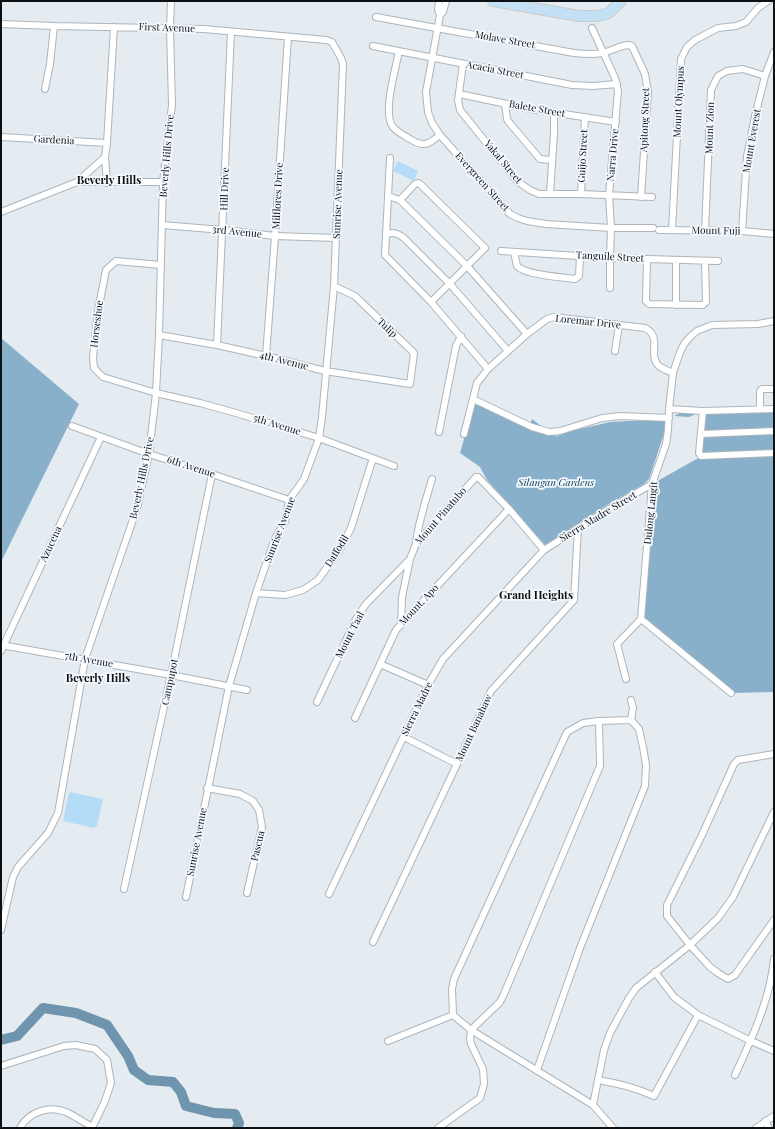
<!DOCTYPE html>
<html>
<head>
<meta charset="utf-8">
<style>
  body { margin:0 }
  #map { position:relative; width:775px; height:1129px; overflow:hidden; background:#e4ecf2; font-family:"Playfair Display",serif }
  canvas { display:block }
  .frame { position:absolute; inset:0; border:2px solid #0e1113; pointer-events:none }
</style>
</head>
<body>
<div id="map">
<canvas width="775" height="1129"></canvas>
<div class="frame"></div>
</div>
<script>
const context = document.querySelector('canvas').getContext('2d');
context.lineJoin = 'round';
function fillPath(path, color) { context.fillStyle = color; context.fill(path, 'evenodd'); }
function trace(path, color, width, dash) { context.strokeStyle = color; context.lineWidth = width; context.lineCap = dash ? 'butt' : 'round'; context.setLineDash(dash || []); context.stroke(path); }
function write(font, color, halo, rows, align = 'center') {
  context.font = font + ' "Playfair Display",serif'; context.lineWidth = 3.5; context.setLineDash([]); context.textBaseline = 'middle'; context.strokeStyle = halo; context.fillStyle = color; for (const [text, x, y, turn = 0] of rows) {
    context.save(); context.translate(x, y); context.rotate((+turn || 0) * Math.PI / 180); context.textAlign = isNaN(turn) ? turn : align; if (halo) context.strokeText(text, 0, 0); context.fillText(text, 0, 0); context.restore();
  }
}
fillPath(new Path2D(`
  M398 161 418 171 414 181 393 171Z
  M69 792 103 799 97 826 94 828 63 821Z`), '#b5dcf6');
fillPath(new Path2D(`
  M1 338 79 404 1 562Z
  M475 400 529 428 532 419 553 435 557 436 571 431 610 422 628 421H666L665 431 649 479 644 484 607 505 545 545 487 480 480 467 460 453Z
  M687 410H774V692L731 693 641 619 652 484 702 456 701 434 703 411 689 417 674 416Z`), '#89b0ca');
trace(new Path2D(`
  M1 1040 17 1036 43 1008 76 1013 107 1025 128 1056 134 1070 148 1080 173 1082 181 1092 186 1106 214 1113 235 1114 239 1123 237 1128`), '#6f94ad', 10);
const minor = new Path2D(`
  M439 1 438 10 440 15 426 92 428 112 432 123 440 135 510 214 518 218 527 221 546 224 611 228H653
  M440 15 443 12 446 1
  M376 17 574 53C583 54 593 55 602 53 611 52 624 42 632 46L645 74 648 92 641 197
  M1 24 54 26 204 29 326 40 332 42 341 58 343 64 334 286 322 417 319 438 304 479 289 500 285 522 275 538 256 593 229 686 186 897
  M592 28 615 78 618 91 609 195 611 228 610 258V288
  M373 46 572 85 593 86 617 84
  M399 51C396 68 382 113 393 127 397 132 405 136 410 139 424 148 429 144 440 135
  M463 64 458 100 460 110 517 181 530 190 539 194H581L652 197
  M45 89 50 64 54 26
  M459 94 531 109 616 122
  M505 104 507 119 508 121 540 159 552 160
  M1 137 107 143
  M390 158 385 255 431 302 488 369
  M77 182 105 157
  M107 183 105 157 107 143 114 27
  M550 194 554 133V112
  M581 194 585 117
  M388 196 400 200 467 266 527 334
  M400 200 415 184 418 183 420 184 485 248 431 302
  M1 212 77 182H163
  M162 225 223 230 275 236 336 238
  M659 230 742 231 774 234
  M672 230 681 59 687 47 695 40 718 28 736 26 746 22 758 8 768 1
  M705 231 711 90 718 76 727 71 743 69 765 76
  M742 231 747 156 755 116 765 76 774 52
  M386 234C394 232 397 233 404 238L450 284 508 351
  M501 251 610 258 718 261
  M514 252 517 266C525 275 561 277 575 279L579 276 580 256
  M647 259 646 301 649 304 703 305 706 302 705 261
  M161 265 116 261 106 270 98 311 93 357 94 368 103 377 156 393 200 403 236 413 319 438 394 466
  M676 305V260
  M159 335 217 345 266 356 325 371 410 384 414 353 355 296 334 286
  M217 345 231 32
  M615 351 619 325
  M266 356 275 236 288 37
  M473 399 532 427 549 432 560 431 602 418 620 416 669 418
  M669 409 703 411 774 409
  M760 409V391L762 389H774
  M703 411 699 453 701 456 774 453
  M72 426 149 454 212 474 289 500
  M439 432 456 346 461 336
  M464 434 477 383 488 369 527 334 547 319 554 317 645 328C663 337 647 355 659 366 663 369 668 371 673 373
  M701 434 774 431
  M416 544C418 522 426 500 432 479
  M256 593 285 595 303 590 318 580 340 549 351 528 373 458
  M641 619 652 484 666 444 668 430 669 409 673 373 679 355 684 344 691 336 697 331 712 325 758 324 774 321
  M641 619 731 693
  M401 625 402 597 410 559 416 544 476 477H478L509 509 544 550
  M1 645 171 675 247 690
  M1 651 101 437
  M380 664 428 685
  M626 679 617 644 641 619
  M631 700 633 708 631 720
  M317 702 356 619 366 604 409 560
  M355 718 396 630 509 509
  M404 737 457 764
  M774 754 738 760 734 764 702 835 667 905V916L690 945 710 967 718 973 728 979 735 975 774 920
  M207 788 240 794 253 801 259 810 262 827 247 893
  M124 889 171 675 212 474
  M329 894 428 685 443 659 544 550 609 509 652 484
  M1 930 13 877 18 867 48 833 58 813 85 659 137 508 149 454 156 393 159 335 163 182 172 105 170 28 171 1
  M373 942 457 764 491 691 574 600 578 528
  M655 972 674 997 698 1015 751 1041 774 1051
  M388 1041 453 1015
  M1 1066 64 1046 76 1045 95 1049 107 1060 111 1083 105 1101 92 1128
  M537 1070 580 948 645 786 646 765 643 747 639 729 631 720 599 721 583 723 567 732 454 979 452 989 453 1015 471 1030 593 1105 613 1128
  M735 1075C752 1038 770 1000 774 959
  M598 1080C619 1084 634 1087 654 1096L698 1015
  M593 1105 604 1050 610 1033 629 998 636 988 690 945 718 918 733 897 774 812
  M765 1121 769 1128
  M20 1128C29 1112 49 1105 66 1112 75 1116 84 1123 93 1127
  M438 1128 480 1098 484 1084 483 1069 471 1044 470 1038 471 1030 500 1002 504 994 600 766 599 721
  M756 1128 774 1116`);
const primary = new Path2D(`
  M493 1 579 16H597L606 14 610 12 621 1`);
trace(minor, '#adb5bb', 8);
trace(primary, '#cacbcb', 12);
trace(minor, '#fff', 6);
trace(primary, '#c4e0f4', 10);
write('10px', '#0e1113', '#f3f9fe', [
  ["First Avenue",167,28,2],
  ["Molave Street",505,40,10],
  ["Acacia Street",495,70,11],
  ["Mount Olympus",679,102,-87],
  ["Balete Street",537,109,10],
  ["Apitong Street",645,120,-88],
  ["Mount Zion",710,128,-88],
  ["Gardenia",54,140,3],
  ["Mount Everest",752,141,-80],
  ["Narra Drive",613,155,-85],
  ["Beverly Hills Drive",167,156,-85],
  ["Guijo Street",583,156,-87],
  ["Yakal Street",503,162,50],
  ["Evergreen Street",482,182,48],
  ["Hill Drive",225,189,-88],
  ["Milflores Drive",278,196,-87],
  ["Sunrise Avenue",338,204,-88],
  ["Mount Fuji",716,231,1],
  ["3rd Avenue",237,232,6],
  ["Tanguile Street",610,257,3],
  ["Loremar Drive",588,322,6],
  ["Horseshoe",97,324,-83],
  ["Tulip",387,328,44],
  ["4th Avenue",284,361,14],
  ["5th Avenue",277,425,17],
  ["6th Avenue",191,467,18],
  ["Beverly Hills Drive",142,478,-78],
  ["Dulong Langit",651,513,-84],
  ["Mount Pinatubo",441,516,-49],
  ["Sierra Madre Street",598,517,-31],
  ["Sunrise Avenue",280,530,-69],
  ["Azucena",51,544,-65],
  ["Daffodil",337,551,-58],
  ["Mount. Apo",419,605,-47],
  ["Mount Taal",350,635,-63],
  ["7th Avenue",89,660,10],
  ["Campupot",170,682,-78],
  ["Sierra Madre",417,709,-64],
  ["Mount Banahaw",474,728,-65],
  ["Sunrise Avenue",197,842,-79],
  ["Pascua",258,846,-77]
]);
write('italic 10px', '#043852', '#f3f9fe', [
  ["Silangan Gardens",556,483]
]);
write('bold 11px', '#0e1113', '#f3f9fe', [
  ["Beverly Hills",109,181],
  ["Grand Heights",536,596],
  ["Beverly Hills",98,679]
]);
</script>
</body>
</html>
